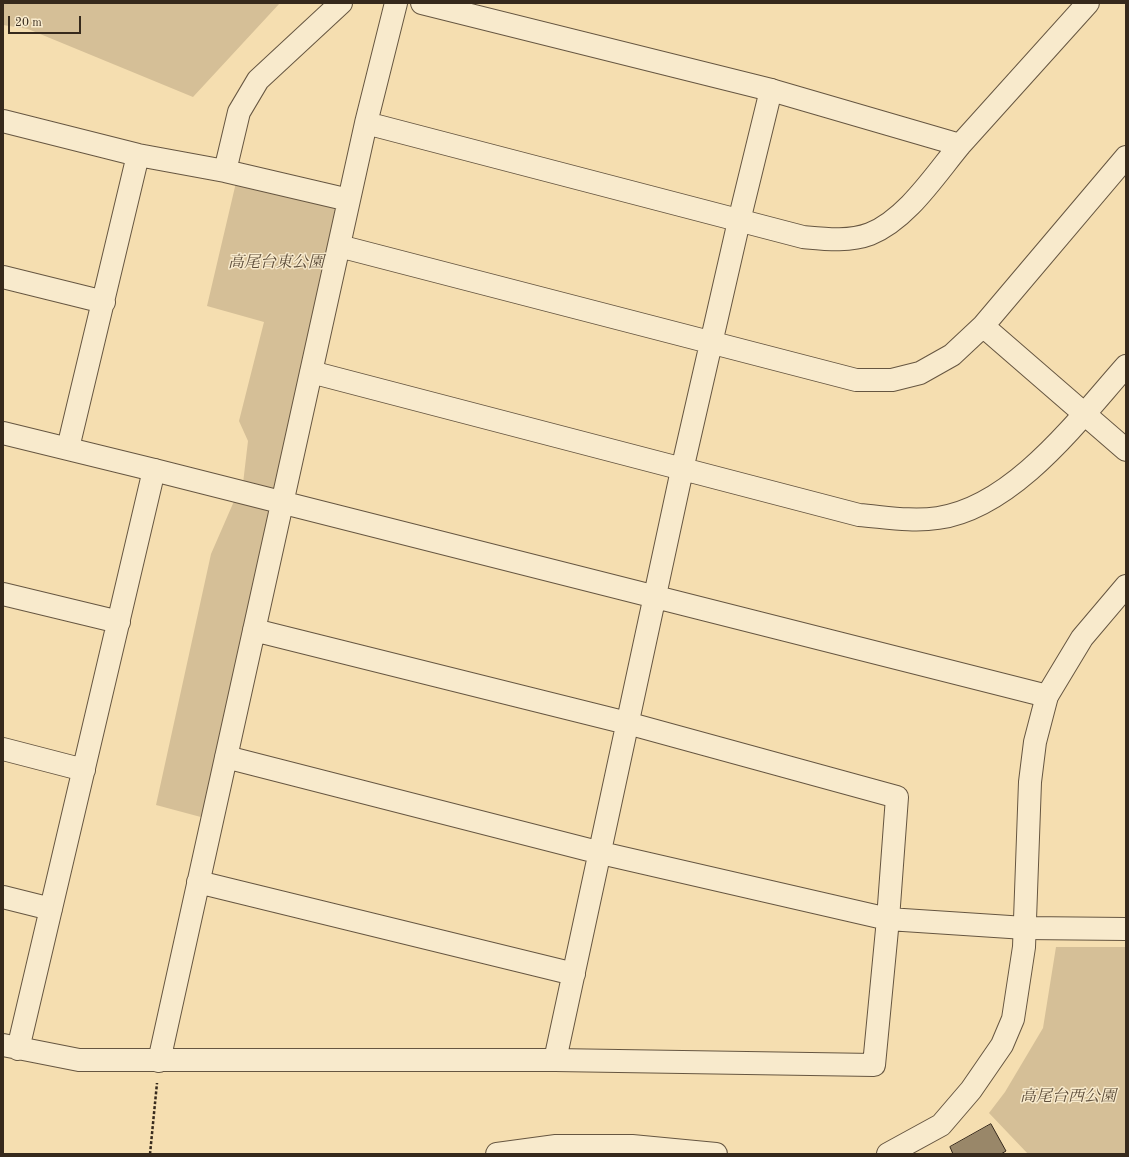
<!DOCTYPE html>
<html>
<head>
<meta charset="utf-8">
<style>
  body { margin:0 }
  #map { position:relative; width:1129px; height:1157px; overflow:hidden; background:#f5deb0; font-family:"Old Standard TT",serif }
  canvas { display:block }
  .frame { position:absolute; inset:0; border:4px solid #36291c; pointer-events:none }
  .scale { position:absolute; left:8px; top:16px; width:73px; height:18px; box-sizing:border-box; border:2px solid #36291c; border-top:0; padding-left:5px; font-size:12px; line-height:14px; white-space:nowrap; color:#36291c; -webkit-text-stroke:3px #f8eacc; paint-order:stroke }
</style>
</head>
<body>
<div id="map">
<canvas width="1129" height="1157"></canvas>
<div class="frame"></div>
<div class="scale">20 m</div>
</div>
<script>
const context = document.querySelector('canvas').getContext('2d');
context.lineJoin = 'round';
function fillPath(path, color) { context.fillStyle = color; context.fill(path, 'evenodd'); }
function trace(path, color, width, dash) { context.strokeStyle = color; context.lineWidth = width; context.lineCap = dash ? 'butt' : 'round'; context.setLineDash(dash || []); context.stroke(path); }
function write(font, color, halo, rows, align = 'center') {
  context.font = font + ' "Old Standard TT","Noto Serif JP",serif'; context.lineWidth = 3; context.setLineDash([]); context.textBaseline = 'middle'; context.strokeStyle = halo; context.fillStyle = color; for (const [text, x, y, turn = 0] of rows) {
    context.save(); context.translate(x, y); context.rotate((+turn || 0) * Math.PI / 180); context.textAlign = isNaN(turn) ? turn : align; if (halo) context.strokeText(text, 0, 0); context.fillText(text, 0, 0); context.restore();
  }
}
fillPath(new Path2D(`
  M3 3H280L193 97 28 29 3 25Z
  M238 174 349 200 212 820 156 805 211 554 238 492H242L248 441 239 421 264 322 207 306Z
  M1056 947H1126V1154H1028L989 1113 1005 1092 1043 1028Z`), '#d5bf97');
const building = new Path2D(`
  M991 1124 1006 1151 1001 1154H953L950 1147Z`);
fillPath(building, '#998769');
trace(building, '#36291c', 1);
const pedestrian = new Path2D(`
  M739 221 771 90`);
const minor = new Path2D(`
  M422 3 771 90 960 145 1088 3
  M3 121 138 155 225 171 349 200
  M366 123 803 237C825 239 849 242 870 234 907 219 935 175 960 145
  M225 171 239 112 258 80 341 3
  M339 246 856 380H892L920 373 952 355 983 326 1126 157
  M3 277 104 302
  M983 326 1126 450
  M311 372 859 515C885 517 912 522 938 518 1014 507 1078 420 1126 366
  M68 448 138 155
  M3 594 119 622
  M3 749 84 770
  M226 757 601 853 888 919 1025 928 1126 929
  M198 882 574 974
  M3 897 51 909
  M3 1045 79 1060H555L874 1065 888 919 897 797 627 723 254 630
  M18 1049 154 470 1047 696
  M555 1060 682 470 739 221
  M159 1061 366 123 396 3`);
const tertiary = new Path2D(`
  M3 433 154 470
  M497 1154 556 1146H632L716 1154
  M888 1154 941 1125 971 1090 1002 1045 1013 1019 1024 947 1030 782 1035 742 1047 696 1082 638 1126 586`);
trace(pedestrian, '#665641', 24);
trace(minor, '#665641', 24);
trace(tertiary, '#665641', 24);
trace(new Path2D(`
  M150 1154 157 1083`), '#36291c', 2.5, [3, 2]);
trace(pedestrian, '#f8eacc', 22);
trace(minor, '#f8eacc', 22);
trace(tertiary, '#f8eacc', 22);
write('italic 16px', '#5e4e3b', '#f8eacc', [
  ["高尾台東公園",276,263],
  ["高尾台西公園",1068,1097]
]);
</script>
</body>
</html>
